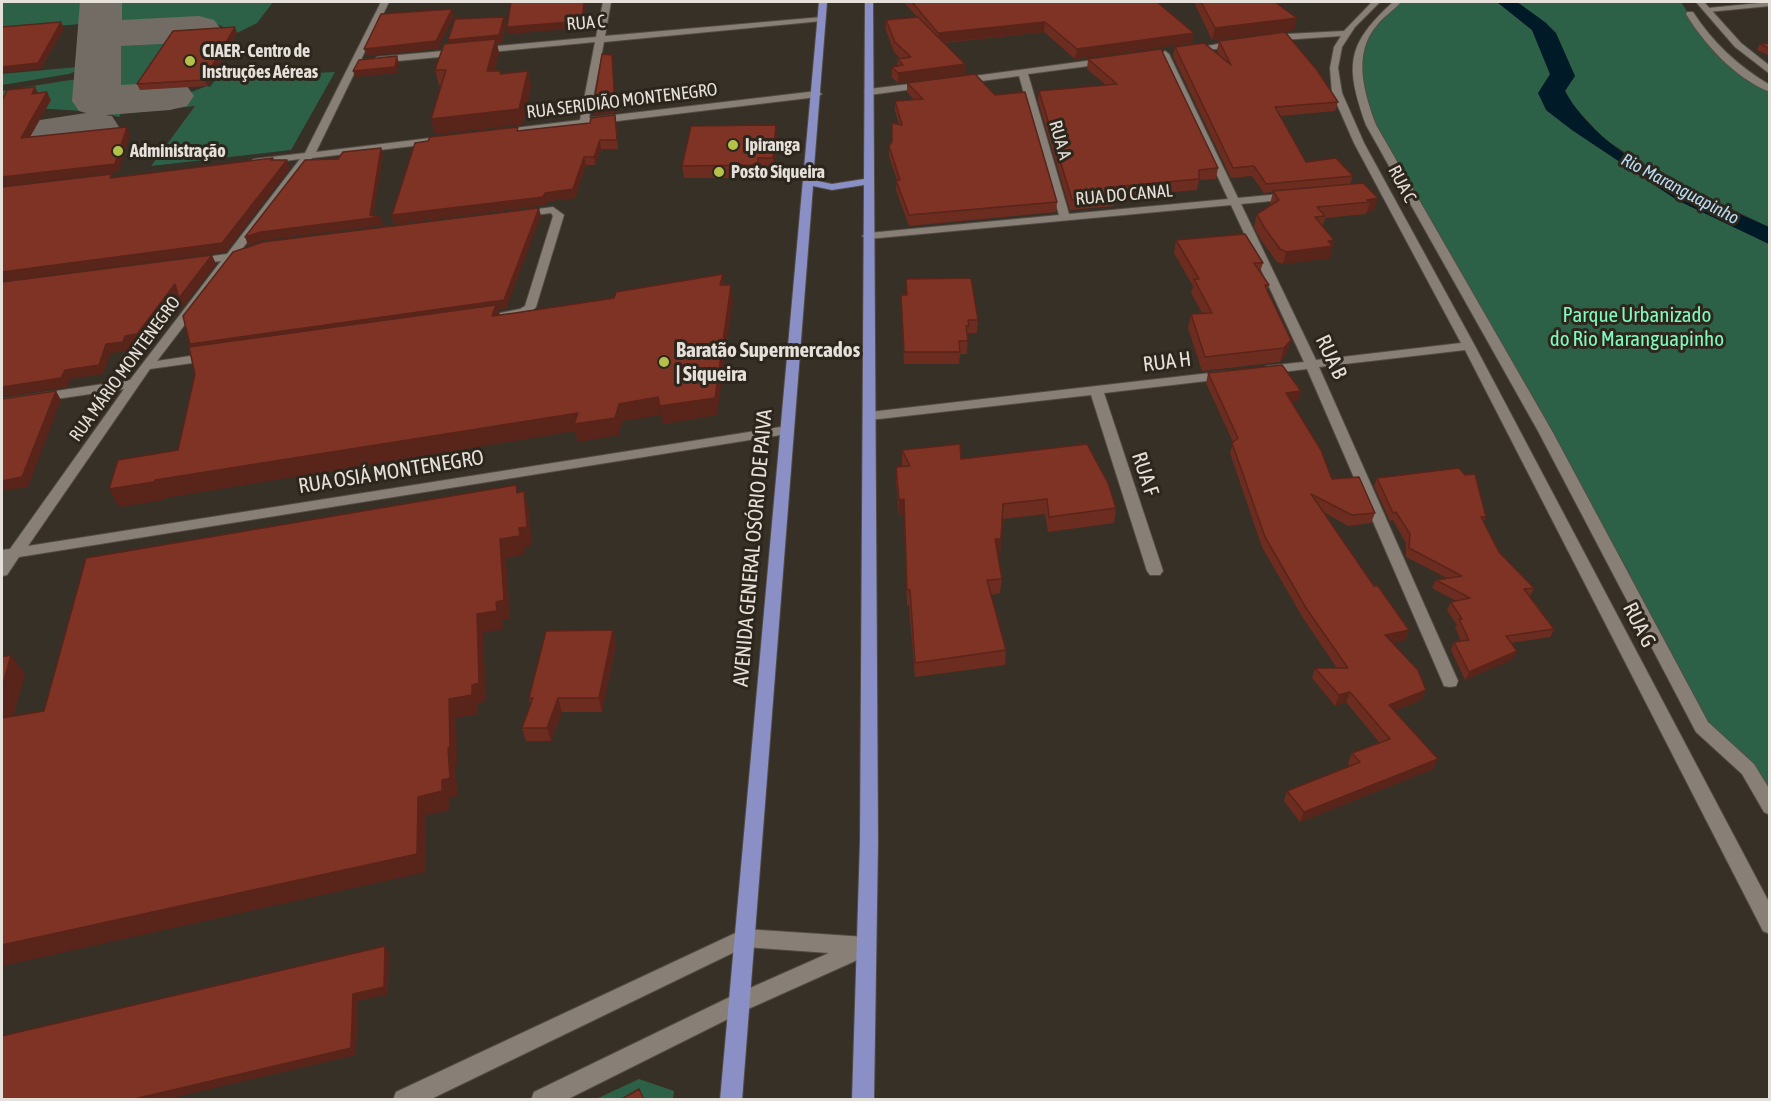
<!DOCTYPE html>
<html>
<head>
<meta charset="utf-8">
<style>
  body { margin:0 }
  #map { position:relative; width:1771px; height:1101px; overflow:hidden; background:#373027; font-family:"Asap Condensed",sans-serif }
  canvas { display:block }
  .frame { position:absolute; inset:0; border:3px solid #e5e0da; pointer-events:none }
</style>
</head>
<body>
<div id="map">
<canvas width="1771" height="1101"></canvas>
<div class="frame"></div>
</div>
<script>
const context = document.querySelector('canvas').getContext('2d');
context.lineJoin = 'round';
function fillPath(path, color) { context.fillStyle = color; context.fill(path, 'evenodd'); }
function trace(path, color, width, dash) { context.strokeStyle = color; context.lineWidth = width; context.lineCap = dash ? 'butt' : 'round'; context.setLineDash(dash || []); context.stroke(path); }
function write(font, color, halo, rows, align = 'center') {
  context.font = font + ' "Asap Condensed",sans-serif'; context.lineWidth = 6; context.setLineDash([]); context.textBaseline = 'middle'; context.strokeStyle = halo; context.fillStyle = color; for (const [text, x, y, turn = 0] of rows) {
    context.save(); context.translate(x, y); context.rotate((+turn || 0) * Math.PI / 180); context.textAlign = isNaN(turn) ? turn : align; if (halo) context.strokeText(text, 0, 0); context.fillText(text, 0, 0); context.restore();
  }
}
fillPath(new Path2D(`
  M2 2H92L91 23 2 31Z
  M110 2H273L257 23 237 33 217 24 109 28Z
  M1397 2H1497L1532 30 1550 74 1546 110 1572 130 1677 200 1769 244V807L1748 769 1702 727 1362 101 1359 47Z
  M1517 2H1681L1699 30 1769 89V227L1663 176 1604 139 1572 104 1565 91 1546 23Z
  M176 32 140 90 167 91 156 95 112 97 107 94 109 36Z
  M88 66 69 74 2 85V74Z
  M335 72 291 150 151 166 195 106 121 114 119 117 111 115 104 110 106 103 175 98 207 86 210 87 217 78Z
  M70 80 87 81 82 111 2 106V91Z
  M639 1079 674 1091 673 1099 594 1100Z`), '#2c6147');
fillPath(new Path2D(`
  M1497 2H1517L1546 23 1556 33 1575 76 1565 91C1602 159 1701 197 1769 227V244L1677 200 1572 130 1546 110 1538 93 1550 74 1532 30Z`), '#001a28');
fillPath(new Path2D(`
  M80 2H122V20L199 16 214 20 221 29 214 38 199 42 121 46V85L170 82 187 86 194 96 187 106 170 110 106 115 112 116 119 127 112 138 54 147 45 156 27 160 9 156 2 145 20 123 86 113 79 111 72 101Z`), '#726c64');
const pedestrian = new Path2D(`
  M1393 2H1401C1394 10 1384 16 1377 25 1352 54 1364 93 1376 125L1552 431 1708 722 1754 764 1770 790V815L1764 812 1742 774 1696 732 1538 431 1366 125C1345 65 1346 45 1393 2Z
  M1687 12H1693C1713 43 1738 66 1770 85V92C1735 78 1705 45 1686 14Z`);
const minor = new Path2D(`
  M381 2H389L316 152 447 136 452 139 447 142 312 158 242 249H252V253L235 259 157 361 210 353 216 357 214 360 150 369 28 546 787 426 794 430 787 434 19 557 7 575 2 576V550L10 549 124 389 2 407V399L130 380 221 261 195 264 191 263V259L227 254 300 159 254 165 249 162 254 159 305 153Z
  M603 2H611L605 36 822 17 826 19 822 21 604 42 589 118 817 91 822 94 817 97 501 135 498 134V130L580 120 595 42 377 63 373 60 377 57 596 37Z
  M1372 2H1380L1355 27 1342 47 1338 68 1342 93 1364 143 1475 346 1770 904V934L1763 931 1465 350 1319 367 1458 681 1456 686 1450 687 1444 686 1442 681 1307 369 1266 374 1260 370 1266 366 1304 362 1231 205 868 239 862 236 868 233 1059 215 1019 76 959 84 954 81 959 78 1108 58 1112 61 1111 63 1028 74 1069 214 1228 199 1161 54 1165 51 1169 54 1238 198 1291 193 1296 196 1291 199 1241 204 1316 360 1461 343 1354 143 1332 93 1330 68 1334 47 1341 36 1268 41 1264 38 1268 35 1344 31Z
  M1770 2V6L1708 12 1704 10 1708 8Z
  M1238 40 1241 41V45L1191 53 1187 50Z
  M926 82 931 85 929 87 869 95 864 92 869 89Z
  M553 207 564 215 536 307 528 315 500 319V313L520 309 525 306 553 216 551 213 521 217 516 214 521 211Z
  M1227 371 1232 372 1233 375 1232 378 1104 393 1163 571 1160 575H1150L1147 571 1091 395 870 420 863 416 870 412Z
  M744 929 866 937 873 939 876 946 873 953 746 1010 566 1100H531L534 1092 732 996 829 953 745 947 429 1100H393L396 1092Z`);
const secondary = new Path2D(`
  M1696 2H1704L1741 43 1770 66V74L1735 47Z`);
const primary = new Path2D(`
  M819 2H827L813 180 832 184 864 179 865 2H873L878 841 874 1100H852L860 841 864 185 832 190 813 186 742 1100H720Z`);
trace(pedestrian, '#524c45', 2);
trace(minor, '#524c45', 2);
trace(secondary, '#524c45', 2);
trace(primary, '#524c45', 2);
fillPath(pedestrian, '#888076');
fillPath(minor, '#888076');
fillPath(secondary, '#888076');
fillPath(primary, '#8a90c5');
fillPath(new Path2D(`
  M904 2H1063L1194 33 1192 43 1075 59 1044 32 944 43 965 74 898 83 892 78V67L897 66 898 59H901L894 52 886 30V20L917 17Z
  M1194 2H1278V4L1294 30 1212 40Z
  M506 25 501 44H497L499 53 494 71H501V74L528 71 531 86 523 124 435 134 442 85H439L435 70 449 43Z
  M237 33 207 86 140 90 137 84Z
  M1219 41 1338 102 1335 111 1280 116 1306 162 1353 176 1350 184 1363 183 1374 210 1367 212 1366 214 1325 218 1323 226 1334 240 1330 258 1283 264 1277 262 1261 240 1254 227 1257 214 1271 205 1270 204 1273 192 1264 193 1252 176 1231 178 1173 56 1175 47 1220 57 1217 50Z
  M1770 43V56L1757 50 1760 44Z
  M1088 59 1218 168 1216 179 1199 180 1197 190 1115 197 1114 206 1070 210 1038 101 1039 91 1106 85 1087 69Z
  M907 83 1057 202 1056 212 909 226 896 190 897 180 889 156V146L892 142 899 124 895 111V101L914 100 907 92Z
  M616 123 618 149H601L595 165H586L575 198 547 201 545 205 394 224 392 215 519 131Z
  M777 138 774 171H759L758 178H684L682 166Z
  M1176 240 1263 263 1260 272 1269 285 1267 291 1291 340 1287 353 1280 362 1202 371 1188 328 1191 314 1202 313 1191 293 1193 286 1174 253Z
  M906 279 978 320 977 333H968L967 354H960L959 364H904L901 295H906Z
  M1208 373 1301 391 1298 401 1291 402 1332 479 1375 513 1371 523 1348 526 1324 512 1374 586 1409 630 1405 640 1392 643 1421 700 1394 711 1433 769 1300 822 1284 801 1287 791 1350 766 1348 763 1352 753 1380 743 1346 702 1335 706 1312 678 1315 668H1337L1303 618 1262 547 1230 453 1233 442 1206 383Z
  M902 450 961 459 1116 508 1114 523 1048 532 1045 514 1003 519 1000 554H998L1002 579 1000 593 991 595 1006 650 1005 665 915 677 909 605H907L904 514 899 515 896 482V467L902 466Z
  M1377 478 1486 517 1483 523 1499 552 1534 588 1530 596 1554 629 1550 637 1511 643 1517 651 1513 659 1465 680 1451 650 1454 642 1461 641 1455 627 1457 625 1447 610 1451 602 1456 601 1432 588 1436 580 1447 578 1406 557V543L1393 520 1390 521 1374 486Z
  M613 630 616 644 602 712H562L551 741H526L522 728 531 704 529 698Z`), '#6d2c20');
fillPath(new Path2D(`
  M584 2H587L585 10 583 28 508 34 507 27Z
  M452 9 454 16 438 49 367 56 364 49Z
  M504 17 506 25 501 44H497L499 53 490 86 450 48 448 40Z
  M1297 18 1294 30 1212 40 1215 28Z
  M61 22 64 28 41 69 2 73V67Z
  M1045 22 1044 32 938 43V33Z
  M235 27 237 33 207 86 204 80Z
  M1194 33 1192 43 1075 59 1077 49Z
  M612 55 616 113 594 115 593 109Z
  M397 56 399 63 397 73 355 77 353 71Z
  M965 64V74L898 83V73Z
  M528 71 531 86 523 124 435 134 431 119Z
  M35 87 39 95 32 94Z
  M47 92 51 100 25 146 21 138Z
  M776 125 777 138 774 171 773 158Z
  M127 127 130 135 119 172 2 186V188V177Z
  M600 140 601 149 595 165 594 157Z
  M381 148 383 155 373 218 380 217 383 225 264 240 248 245 245 237 261 232 370 215Z
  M584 157 586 165 575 198 547 201 545 205 394 224 392 215 545 193Z
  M758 158 759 171 758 178 757 165Z
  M287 160 290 168 226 252 2 281V272Z
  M1378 198 1374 210 1367 212 1370 202 1367 200Z
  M539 208 541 216 506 309 498 310 501 322 492 316 194 353 190 344Z
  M1334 240 1330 258 1283 264 1286 252 1328 241Z
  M212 255 216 264 183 307 179 298Z
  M723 274 724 291 720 285Z
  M175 284 180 293 141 343 130 345 128 351 111 353 103 374 70 379 67 387 2 397V387L125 336Z
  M731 285 733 302 717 415 663 424 660 406Z
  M1291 340 1287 353 1280 362 1284 348Z
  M56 391 61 400 28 487 2 491V481Z
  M1301 391 1298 401 1283 403 1286 393Z
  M658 397 661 415 622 421 619 435 578 442 575 431 165 498 164 500 119 507 109 489 155 480Z
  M524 491 529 510 532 546 524 547 525 554 506 558 510 619 502 620 503 629 483 633 486 702 478 703V714L456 718 457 766H455L458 796 449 798 450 810 426 815V872L2 966V945L418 797 448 748 449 699 472 685 477 614 496 602 500 539 519 528Z
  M904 499V514L899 515V500Z
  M995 539H1001L1000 554H994Z
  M613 630 616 644 602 712 599 698Z
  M1409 630 1405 640 1381 645 1385 635Z
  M1517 651 1513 659 1465 680 1469 672Z
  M11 655 25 674 7 739 2 731V688Z
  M1426 690 1421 700 1384 715 1389 705Z
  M1350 692 1346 702 1335 706 1339 695Z
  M558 698 562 712 551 741 547 728Z
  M1438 759 1433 769 1300 822 1304 812Z
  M385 946 389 953 388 994 358 1001 356 1055 163 1100H130L353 994Z`), '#59241a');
const building = new Path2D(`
  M511 2H584L582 21 507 27Z
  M912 2H1157L1194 33 1077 49 1045 22 938 33Z
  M1201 2H1278H1275L1297 18 1215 28Z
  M452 9 436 41 364 49 381 14Z
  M504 17 499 35 448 40 455 19Z
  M918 17 965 64 898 73 892 67 903 65 898 59 911 57 895 42 886 20Z
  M61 22 38 63 2 67V27Z
  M235 27 204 80 137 84 173 31Z
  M1285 32 1317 70 1338 102 1275 107 1306 162 1336 158 1353 176 1266 184 1254 166 1233 168 1175 47 1204 43 1231 65 1219 41Z
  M496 39 487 71H501L500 74 528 71 519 109 431 119 446 70H435L444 44Z
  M1770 43V49L1760 44Z
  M1161 49 1218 168 1199 170V179L1112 187 1116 196 1072 200 1039 91 1117 84 1088 59Z
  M602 54 612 55 615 106 593 109Z
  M397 56 395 67 353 71 359 60Z
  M975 74 995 95 1025 92 1057 202 909 215 896 180H900L889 146 892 142V123L902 125 895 101 923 99 907 83Z
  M35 87 32 94 47 92 21 138 127 127 115 164 2 177V101L7 90Z
  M615 115 617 140H600L594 157H584L573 189 545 193 543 197 392 215 415 143 428 141 430 137 518 127 517 131 590 123 591 118Z
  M776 125 773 158H758L757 165 682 166 691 126Z
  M381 148 370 215 380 217 261 232 245 237 305 160 338 159 343 152Z
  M273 158 271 160H287L222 243 2 272V187L112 174 110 178Z
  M1363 183 1378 198 1367 200 1370 202 1317 207 1325 216 1315 217 1334 240 1328 241 1333 246 1286 252 1280 249 1264 227 1257 214 1279 200 1273 191Z
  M539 208 504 300 190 344 183 316 233 252 263 242Z
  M1245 234 1263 263H1254L1269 285H1265L1267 290 1291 340 1284 348 1205 357 1191 314 1212 313 1194 279H1199L1176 240Z
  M212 255 179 298 175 284 137 334 125 336 123 342 106 344 99 365 65 370 61 378 2 387V282Z
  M723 274 720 285H731L715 398 660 406 658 397 619 404 615 418 574 424 578 413 155 480 154 482 109 489 118 460 178 450 195 374 189 347 496 305 492 316 515 313 614 298 616 292Z
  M971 278 978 320H968L969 326H966L968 341H959L960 352H904L901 295H907L906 279Z
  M1282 365 1301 391 1286 393 1321 450 1332 479 1359 477 1375 513 1352 515 1311 494 1374 586H1378L1409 630 1385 635 1418 670 1426 690 1389 705 1438 759 1304 812 1287 791 1360 762 1352 753 1390 739 1350 692 1339 695 1315 668H1348L1306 608 1265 537 1232 443 1238 438 1208 373Z
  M56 391 22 477 2 481V399Z
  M960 444 961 459 1087 444 1108 483 1116 508 1049 517 1047 499 1003 504 1001 539H995L1002 579 987 580 1006 650 915 663 910 590H907L904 499 899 500 896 467 910 466 902 450Z
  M1459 468 1465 475 1475 474 1486 517H1481L1499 552 1534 588 1524 589 1554 629 1506 636 1517 651 1469 672 1454 642 1469 640 1459 619H1462L1451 602 1470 598 1436 580 1462 576 1409 548 1410 534 1396 512 1393 513 1377 478Z
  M516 485 517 493 524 491 527 527 519 528 520 536 500 539 504 600 496 602 497 611 477 614 479 683 472 685V695L449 699 450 747 448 748 450 778 442 780V791L418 797 417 854 2 945V718L44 711 86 558Z
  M613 630 599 698H558L547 728H522L533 698H529L546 631Z
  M11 655 2 688V657Z
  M385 946 384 987 353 994 351 1048 130 1100H2V1036Z
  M639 1089 644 1100H620Z`);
fillPath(building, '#7f3325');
trace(building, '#59241a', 1.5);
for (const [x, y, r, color] of [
  [190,61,6,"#b5c24a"],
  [733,145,6,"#b5c24a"],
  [118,151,6,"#b5c24a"],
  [719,172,6,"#b5c24a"],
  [664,362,6,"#b5c24a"]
]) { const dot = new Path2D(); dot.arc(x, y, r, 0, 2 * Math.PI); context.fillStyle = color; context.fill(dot); trace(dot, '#2d261d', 2); }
write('18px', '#e5e0da', '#2d261d', [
  ["RUA C",586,23,-5],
  ["RUA SERIDIÃO MONTENEGRO",622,101,-7],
  ["RUA A",1060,140,74],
  ["RUA C",1402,184,62],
  ["RUA DO CANAL",1124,195,-5],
  ["RUA MÁRIO MONTENEGRO",125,369,-54]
]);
write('bold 18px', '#e5e0da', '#2d261d', [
  ["CIAER- Centro de",202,51],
  ["Instruções Aéreas",202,72],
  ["Ipiranga",745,145],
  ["Administração",130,151],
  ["Posto Siqueira",731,172]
], 'left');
write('italic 18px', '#b5def8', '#2d261d', [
  ["Rio Maranguapinho",1680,189,28]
]);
write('21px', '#80fabe', '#2d261d', [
  ["Parque Urbanizado",1637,315],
  ["do Rio Maranguapinho",1637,339]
]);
write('bold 21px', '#e5e0da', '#2d261d', [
  ["Baratão Supermercados",676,350],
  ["| Siqueira",676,374]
], 'left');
write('21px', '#e5e0da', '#2d261d', [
  ["RUA B",1331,357,65],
  ["RUA H",1167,362,-7],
  ["RUA OSIÁ MONTENEGRO",391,472,-9],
  ["RUA F",1145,474,72],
  ["AVENIDA GENERAL OSÓRIO DE PAIVA",753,548,-85],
  ["RUA G",1639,625,63]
]);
</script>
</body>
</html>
